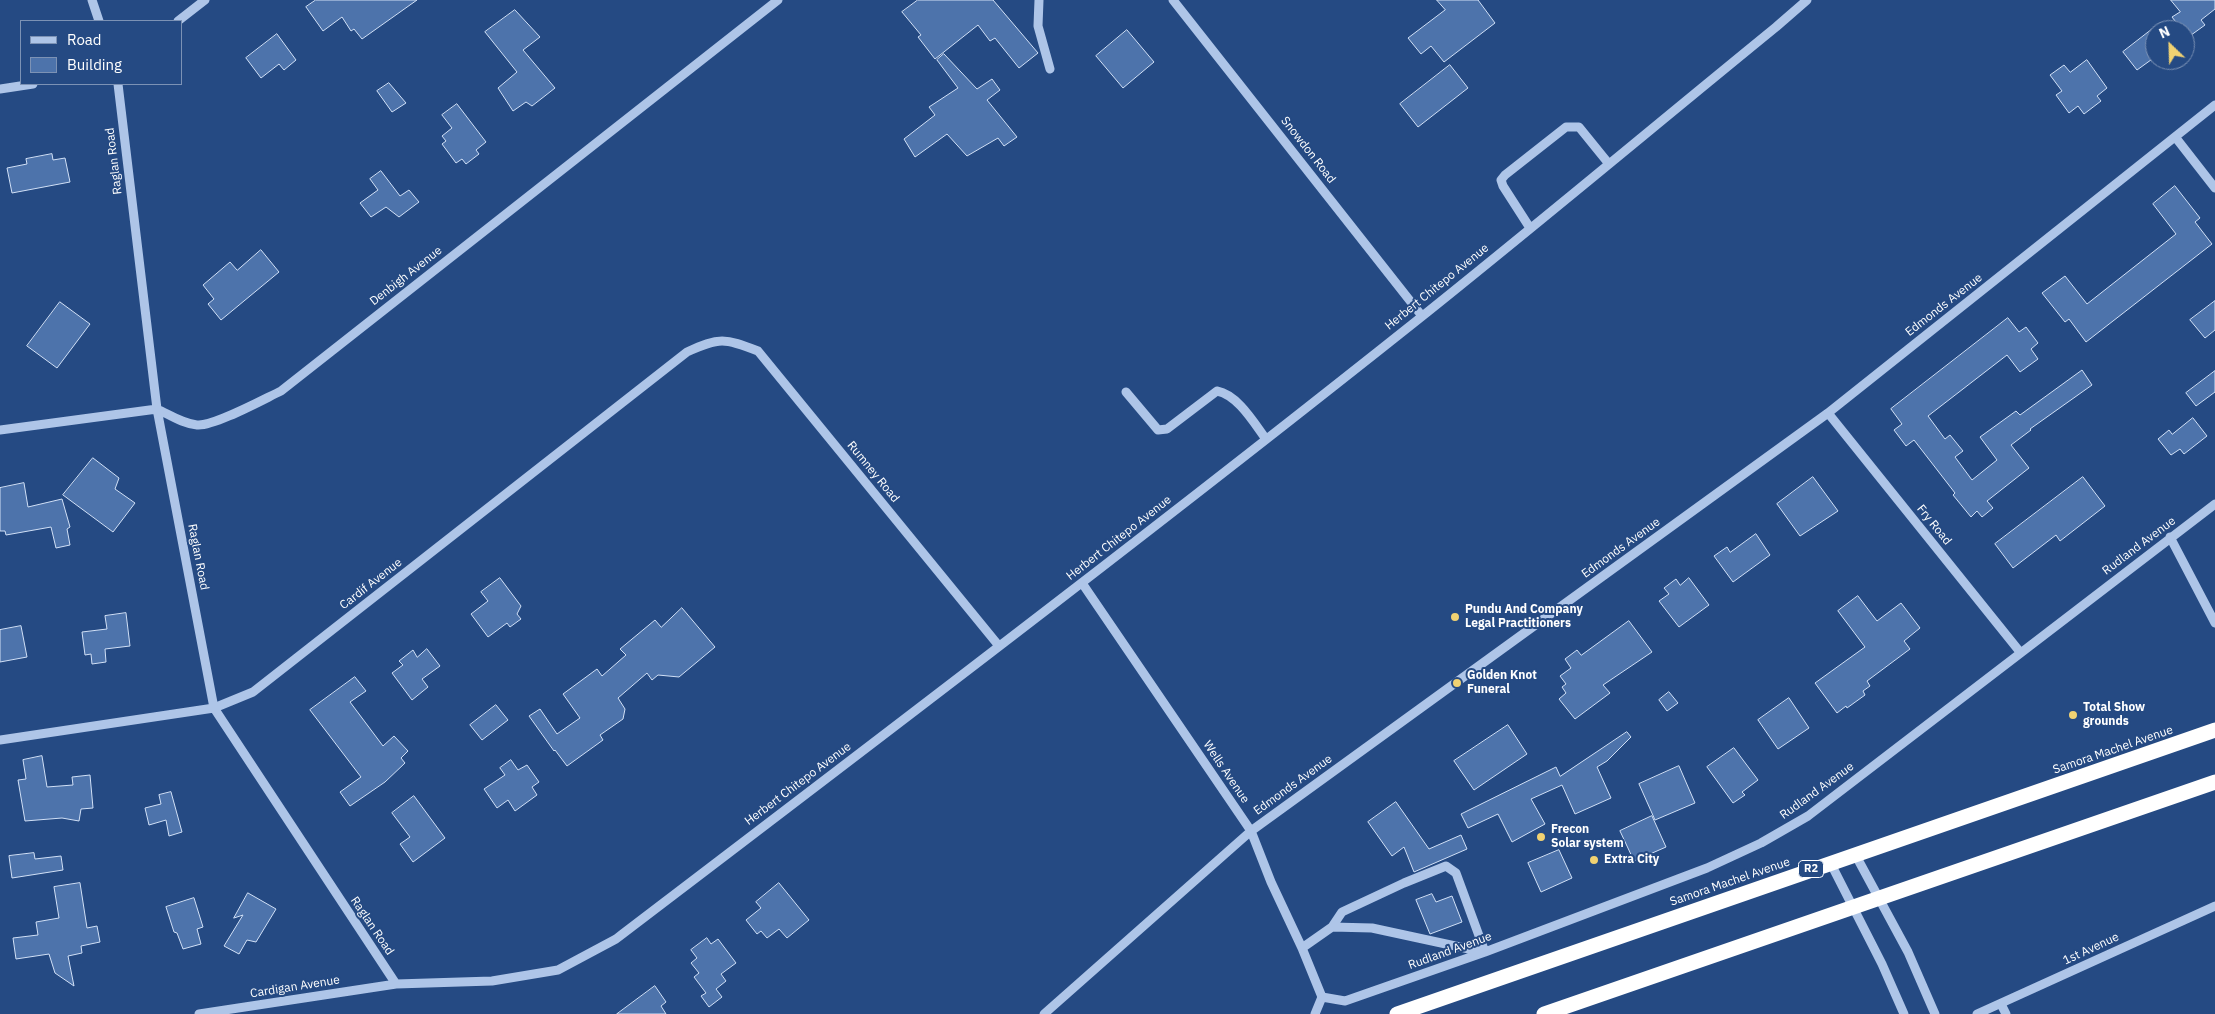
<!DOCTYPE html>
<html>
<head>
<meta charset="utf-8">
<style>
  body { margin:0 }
  #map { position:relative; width:2215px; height:1014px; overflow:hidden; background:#254a83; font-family:"IBM Plex Sans",sans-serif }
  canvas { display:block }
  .legend { position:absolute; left:20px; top:20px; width:162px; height:65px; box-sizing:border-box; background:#254a83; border:1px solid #7c92b5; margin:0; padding:6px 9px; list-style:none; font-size:15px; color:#fff }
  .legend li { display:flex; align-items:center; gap:10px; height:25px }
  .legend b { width:25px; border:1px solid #7c92b5 }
  .north { position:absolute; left:2145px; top:20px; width:50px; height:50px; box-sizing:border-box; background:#254a83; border:1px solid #7c92b5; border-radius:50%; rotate:336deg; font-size:14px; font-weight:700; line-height:20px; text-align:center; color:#fff }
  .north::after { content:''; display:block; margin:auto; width:18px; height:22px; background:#f1d272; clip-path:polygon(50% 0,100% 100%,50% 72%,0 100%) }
</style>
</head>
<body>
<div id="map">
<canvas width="2215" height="1014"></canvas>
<ul class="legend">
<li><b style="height:6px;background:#aec5e8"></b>Road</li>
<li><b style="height:14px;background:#4d73ab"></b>Building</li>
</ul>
<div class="north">N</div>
</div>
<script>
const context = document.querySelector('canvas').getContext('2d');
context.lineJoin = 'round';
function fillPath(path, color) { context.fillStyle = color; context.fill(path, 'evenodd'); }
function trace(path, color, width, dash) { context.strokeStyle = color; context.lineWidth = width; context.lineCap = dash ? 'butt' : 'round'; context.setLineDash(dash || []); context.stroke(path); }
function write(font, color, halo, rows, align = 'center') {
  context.font = font + ' "IBM Plex Sans",sans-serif'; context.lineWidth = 4; context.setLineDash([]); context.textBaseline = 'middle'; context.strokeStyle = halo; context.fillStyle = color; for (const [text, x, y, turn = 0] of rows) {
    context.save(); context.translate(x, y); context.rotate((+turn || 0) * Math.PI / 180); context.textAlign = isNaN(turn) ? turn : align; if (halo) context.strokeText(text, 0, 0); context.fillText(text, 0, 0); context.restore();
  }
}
const building = new Path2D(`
  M316 0H417L362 39 354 29 351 31 342 17 323 31 306 7Z
  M918 0H993L1038 53 1019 68 995 38 990 41 978 25 935 59 918 37 921 35 902 12Z
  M1437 0H1478L1495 23 1444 62 1431 46 1421 54 1408 38 1445 10Z
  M2171 0H2215V9L2201 20 2205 25 2187 38 2185 30H2182L2172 17 2180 12Z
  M515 10 540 37 523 50 555 88 532 106 526 102 513 111 498 88 517 72 485 32Z
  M2155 27V57L2137 70 2123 52Z
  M1127 30 1154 62 1123 88 1096 56Z
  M277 34 296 60 284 70 279 64 261 78 246 58Z
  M944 54 977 89 992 79 1000 90 987 100 1017 137 1004 146 998 138 967 156 947 134 915 157 904 139 935 115 929 107 958 88 937 60Z
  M2087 60 2107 88 2097 96 2101 101 2084 114 2078 106 2069 113 2056 95 2062 91 2050 75 2064 65 2070 72Z
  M1450 65 1468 88 1418 127 1400 104Z
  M389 83 406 103 392 112 377 91Z
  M457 104 486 142 476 150 479 154 466 164 462 159 456 163 442 144 446 141 442 136 452 128 442 115Z
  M52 154 53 160 65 158 70 182 12 193 7 168 27 164 26 159Z
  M381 171 400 196 409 190 419 202 399 217 386 207 371 217 360 203 378 190 370 179Z
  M2175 186 2200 218 2195 222 2212 244 2086 342 2069 319 2065 322 2042 293 2065 276 2087 304 2176 234 2153 204Z
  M261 250 279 272 221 320 208 304 214 299 203 285 230 262 237 270Z
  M2215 301V330L2205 338 2190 320Z
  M60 302 90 324 57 368 27 346Z
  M2008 318 2019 332 2026 327 2038 343 2031 349 2038 359 2020 372 2007 355 1928 416 1945 439 1950 435 1963 451 1955 457 1972 480 1997 460 1980 437 2016 411 2020 415 2082 370 2092 385 2030 429 2031 430 2011 445 2029 468 1987 501 1993 508 1982 517 1977 511 1971 517 1953 495 1955 493 1914 440 1906 446 1894 430 1902 424 1891 409Z
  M2215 371V392L2196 406 2186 393Z
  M2193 418 2207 436 2184 454 2180 449 2171 455 2158 439 2169 430 2172 434Z
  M93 458 119 478 115 489 135 503 113 532 63 495Z
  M1813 477 1838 511 1800 536 1777 504Z
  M2083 477 2105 506 2060 541 2056 535 2013 568 1995 544Z
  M24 483 28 507 62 499 70 527 67 529 70 545 56 548 51 527 6 535 5 531H0V488Z
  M1756 534 1770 555 1733 582 1714 556 1727 547 1730 552Z
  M500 578 521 606 517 614 521 619 510 627 507 623 488 637 471 614 488 601 481 592Z
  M1689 578 1709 605 1679 627 1659 601 1669 594 1664 588 1676 579 1680 585Z
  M1858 596 1877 621 1901 603 1920 628 1904 641 1910 649 1867 681 1870 686 1863 691 1865 695 1847 708 1846 706 1837 713 1815 683 1865 647 1838 611Z
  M682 608 715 647 679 677 658 675 652 680 647 673 618 698 625 709 623 719 600 735 603 740 567 766 555 750 554 751 529 716 540 709 557 734 580 718 563 694 597 669 602 676 626 655 620 649 655 620 661 627Z
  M126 613 130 646 105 649 106 662 92 664 91 654 85 655 82 632 107 629 105 616Z
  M1629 621 1652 652 1603 685 1610 693 1575 719 1559 699 1566 693 1562 687 1566 684 1560 676 1571 668 1565 659 1577 650 1581 655Z
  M21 626 27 657 0 662V630Z
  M427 649 440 666 422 679 428 687 412 700 392 673 403 665 399 661 413 650 417 657Z
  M355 677 366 691 350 702 383 746 394 736 408 751 401 758 405 763 385 782 350 806 340 792 361 777 310 710Z
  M1669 692 1678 703 1667 711 1659 700Z
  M1789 698 1809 728 1778 749 1758 720Z
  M496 705 508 720 482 740 470 725Z
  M1508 725 1527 754 1474 790 1454 761Z
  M1627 732 1631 737 1607 761 1597 767 1611 798 1575 814 1562 785 1531 799 1545 824 1512 842 1498 814 1468 828 1461 814 1556 767 1560 776Z
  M1734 748 1758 780 1742 792 1745 795 1733 803 1707 767Z
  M42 756 47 787 73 785 72 777 90 775 93 808 81 809 79 821 62 818 25 821 18 780 26 779 23 760Z
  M511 760 518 770 527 765 539 782 532 787 537 795 515 811 508 800 497 808 484 789 505 775 500 768Z
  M1679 766 1695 803 1655 820 1639 784Z
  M171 792 182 832 169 836 166 820 149 825 145 808 161 804 159 795Z
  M414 796 445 838 413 862 400 844 410 837 392 813Z
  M1396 802 1429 849 1461 835 1467 849 1414 872 1404 847 1392 856 1368 822Z
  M1652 816 1666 847 1634 861 1620 831Z
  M1559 850 1572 878 1541 892 1528 863Z
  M34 853 35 859 61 856 63 870 12 878 9 856Z
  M80 883 87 928 97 926 100 942 81 946 82 953 68 956 74 986 55 973 49 954 16 959 13 938 38 935 36 922 59 918 54 887Z
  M779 883 809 920 787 938 779 929 767 938 761 931 757 934 746 920 761 908 756 902Z
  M248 893 276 909 256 942 247 940 239 954 224 946 243 915 234 918Z
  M1432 894 1436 902 1452 896 1462 922 1430 934 1416 900Z
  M194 898 203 927 197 929 201 944 183 949 177 933 174 932 166 907Z
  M707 938 711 944 718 939 736 963 721 974 726 981 716 989 722 997 709 1007 701 996 706 993 694 977 699 973 691 963 697 958 691 950Z
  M655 986 666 1002 661 1006 666 1014H617Z`);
fillPath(building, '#4d73ab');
trace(building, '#d1e0f6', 1);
trace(new Path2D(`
  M92 0 99 21
  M1039 0 1038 26 1050 69
  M1173 0 1422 316
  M178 21 205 0
  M118 84 157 409 214 708 396 984
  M0 89 33 84
  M2176 138 2215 188
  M1530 228 1503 186 1501 180 1505 175 1566 127H1579L1609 164
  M1126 392 1158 430 1167 429 1217 391C1238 395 1254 423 1266 439
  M1828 413 2020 652
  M0 430 157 409C170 415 183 424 197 425 213 427 264 399 281 391L778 0
  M2170 537 2215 623
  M1082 583 1251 831 1271 882 1302 948 1322 997 1345 1001 1485 952 1707 868 1761 843 1808 816 2215 504
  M0 740 214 708 253 692 687 352C719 337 725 338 758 351L999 646
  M1855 854 1908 952 1935 1014
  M1830 862 1882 964 1904 1014
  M1332 927 1342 912 1404 883 1446 866 1456 873 1485 952
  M1302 948 1332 927 1372 928 1483 952
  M2001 1004 2006 1014
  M199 1014 396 984 492 981 558 970 616 939C885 734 1155 529 1420 318 1540 222 1657 124 1776 27L1807 0
  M1044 1014 1251 831 1828 413 2215 105
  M1315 1014 1322 997
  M1977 1014 2215 906`), '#aec5e8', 9);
trace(new Path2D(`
  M1397 1014 2215 730
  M1544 1014 2215 782`), '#fff', 15);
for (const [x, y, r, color] of [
  [1455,617,5,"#f1d272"],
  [1457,683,5,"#f1d272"],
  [2073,715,5,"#f1d272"],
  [1541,837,5,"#f1d272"],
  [1594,860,5,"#f1d272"]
]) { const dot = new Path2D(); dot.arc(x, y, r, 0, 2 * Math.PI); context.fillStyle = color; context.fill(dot); trace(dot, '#254a83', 2); }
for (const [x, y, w] of [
  [1811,869,25]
]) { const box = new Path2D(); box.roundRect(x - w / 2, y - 8.5, w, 17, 4); context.fillStyle = '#254a83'; context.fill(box); trace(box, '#fff', 1); }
write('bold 11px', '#fff', null, [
  ["R2",1811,869]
]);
write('12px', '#fff', '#254a83', [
  ["Snowdon Road",1308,150,52],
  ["Raglan Road",114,161,-97],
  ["Denbigh Avenue",406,276,-38],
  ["Herbert Chitepo Avenue",1437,287,-39],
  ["Edmonds Avenue",1944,305,-38],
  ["Rumney Road",873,472,51],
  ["Fry Road",1934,525,51],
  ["Herbert Chitepo Avenue",1119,538,-38],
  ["Rudland Avenue",2139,546,-37],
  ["Edmonds Avenue",1621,548,-36],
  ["Raglan Road",198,557,79],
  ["Cardif Avenue",371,584,-38],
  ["Samora Machel Avenue",2113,750,-19],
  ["Wells Avenue",1226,772,56],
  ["Herbert Chitepo Avenue",798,784,-37],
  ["Edmonds Avenue",1293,785,-36],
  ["Rudland Avenue",1817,791,-36],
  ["Samora Machel Avenue",1730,882,-19],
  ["Raglan Road",372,926,56],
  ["1st Avenue",2091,949,-25],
  ["Rudland Avenue",1450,951,-20],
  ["Cardigan Avenue",295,987,-9]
]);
write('bold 12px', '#fff', '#254a83', [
  ["Pundu And Company",1465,610],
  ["Legal Practitioners",1465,624],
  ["Golden Knot",1467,676],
  ["Funeral",1467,690],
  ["Total Show",2083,708],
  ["grounds",2083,722],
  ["Frecon",1551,830],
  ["Solar system",1551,844],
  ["Extra City",1604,860]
], 'left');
</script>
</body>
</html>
